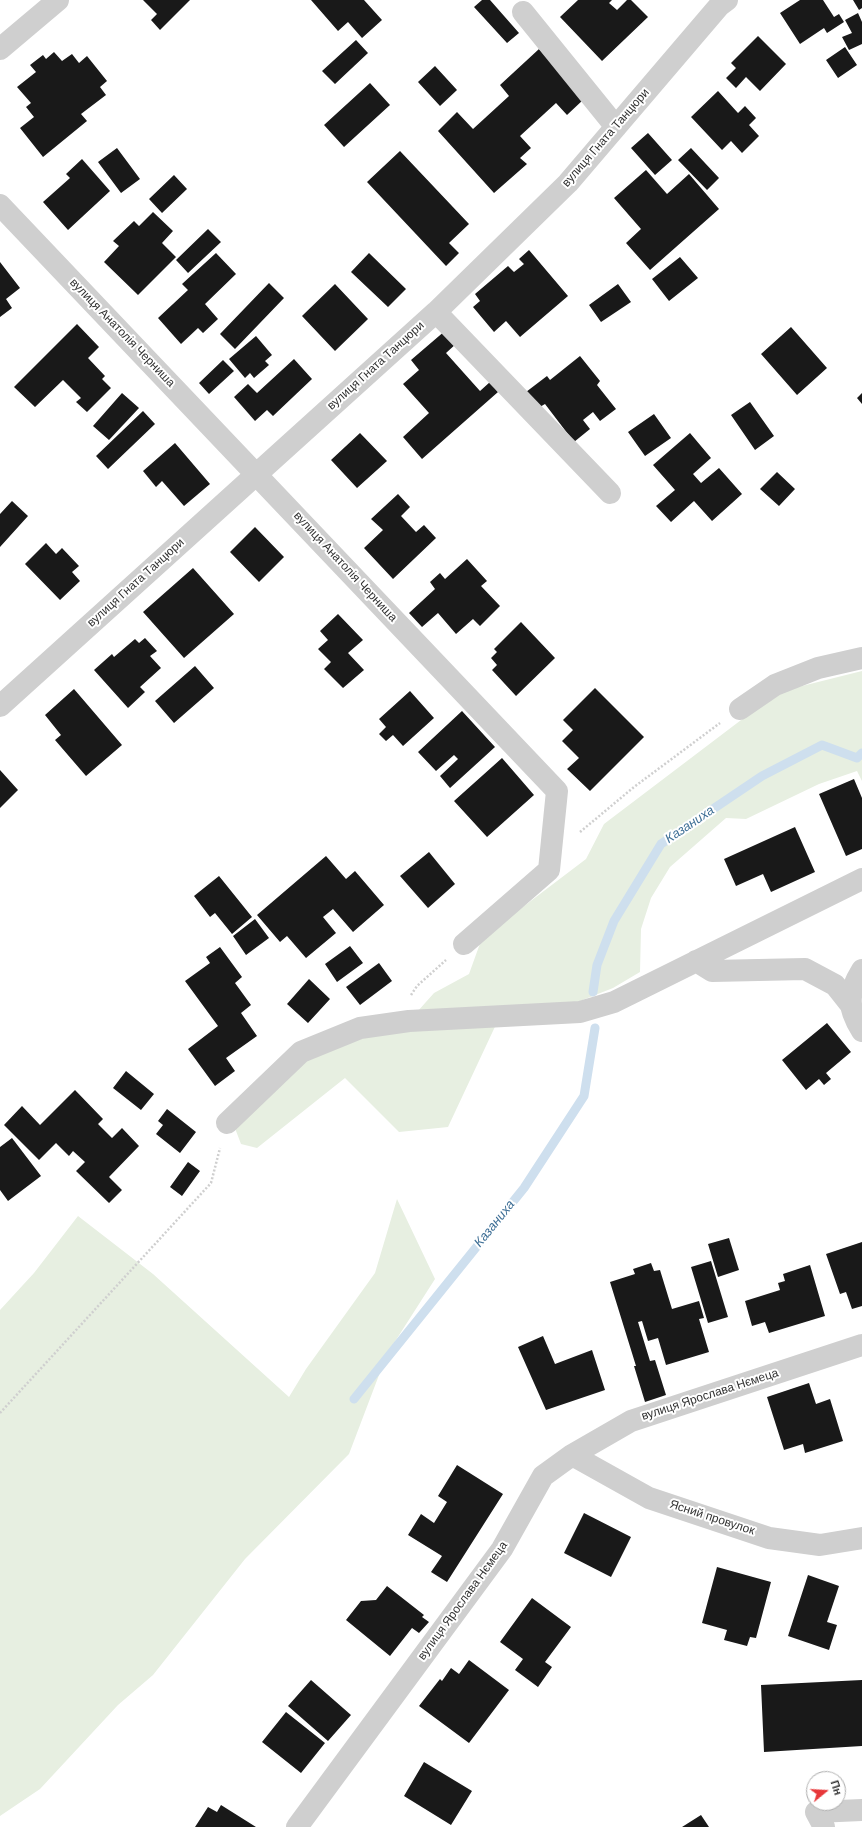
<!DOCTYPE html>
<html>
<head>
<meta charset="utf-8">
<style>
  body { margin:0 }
  #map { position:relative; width:862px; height:1827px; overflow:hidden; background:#fff; font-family:"DM Sans",sans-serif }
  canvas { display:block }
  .north { position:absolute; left:806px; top:1771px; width:40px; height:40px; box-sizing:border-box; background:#fff; border:1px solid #adadad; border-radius:50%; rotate:72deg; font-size:11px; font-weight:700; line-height:16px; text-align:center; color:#323232 }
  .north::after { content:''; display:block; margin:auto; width:14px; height:18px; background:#e73739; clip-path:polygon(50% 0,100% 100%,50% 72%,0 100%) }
</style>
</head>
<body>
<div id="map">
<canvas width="862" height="1827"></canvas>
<div class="north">Пн</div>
</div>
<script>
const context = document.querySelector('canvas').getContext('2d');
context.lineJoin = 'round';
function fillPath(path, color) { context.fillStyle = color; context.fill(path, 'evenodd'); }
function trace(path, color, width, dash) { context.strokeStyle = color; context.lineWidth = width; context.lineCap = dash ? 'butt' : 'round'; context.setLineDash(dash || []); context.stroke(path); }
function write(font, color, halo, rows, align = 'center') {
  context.font = font + ' "DM Sans",sans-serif'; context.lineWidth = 4; context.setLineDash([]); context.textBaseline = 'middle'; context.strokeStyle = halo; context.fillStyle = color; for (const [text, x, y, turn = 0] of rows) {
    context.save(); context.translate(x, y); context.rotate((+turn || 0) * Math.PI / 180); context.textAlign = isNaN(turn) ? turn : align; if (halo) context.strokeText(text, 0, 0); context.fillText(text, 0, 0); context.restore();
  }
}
fillPath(new Path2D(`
  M862 671V781L857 771 819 784 746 819 726 818 670 867 651 898 641 929 640 972 613 988 570 1005 500 1016 448 1127 399 1132 345 1078 257 1148 241 1144 233 1123 301 1052 409 1021 434 993 469 974 482 938 586 859 604 824 778 692Z
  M397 1199 435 1279 387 1354 349 1454 245 1559 153 1675 118 1705 40 1789 0 1816V1310L34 1273 78 1216 153 1274 289 1397 306 1369 375 1273Z`), '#e7efe1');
trace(new Path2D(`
  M593 992 597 965 614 921 661 844 762 776 822 745 857 758 862 753
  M354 1399 524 1188 584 1096 595 1028`), '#cedfee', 9);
fillPath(new Path2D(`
  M143 0H190L160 30 151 20 157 14Z
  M311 0H364L382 20 362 38 348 22 338 31Z
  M482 0H490L519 33 507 43 474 7Z
  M578 0H612L609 3 617 10 627 0H631L648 17 602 61 560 17Z
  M800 0H823L834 17 839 14 844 22 827 33 824 28 800 44 780 13Z
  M853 0H862V8L859 10Z
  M858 13 862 22V44L849 50 842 37 852 33 845 20Z
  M758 36 786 64 760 91 746 77 736 88 726 78 736 68 731 63Z
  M356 40 368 53 335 84 322 71Z
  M845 47 857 65 838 78 826 60Z
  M539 49 584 99 567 115 556 103 520 136 531 148 520 158 527 164 494 193 438 131 457 112 473 129 509 96 500 85Z
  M54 52 62 61 72 54 79 63 87 56 107 81 100 87 106 95 81 114 87 121 43 157 20 128 34 117 26 107 31 103 17 87 36 72 30 65 43 55 46 59Z
  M435 66 457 90 440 106 418 82Z
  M370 83 390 105 344 147 324 125Z
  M718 91 738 113 745 106 756 118 749 125 759 136 742 153 731 141 722 150 691 117Z
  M648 133 672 160 655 175 631 148Z
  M117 148 140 179 121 193 98 162Z
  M691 148 719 178 707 190 678 160Z
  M400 151 469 224 449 243 459 253 446 266 367 182Z
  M82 159 110 191 68 230 43 202 70 178 66 174Z
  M646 170 667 194 689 174 719 209 650 270 626 243 641 229 614 198Z
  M174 175 187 189 162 213 149 199Z
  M153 212 173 231 162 243 176 257 138 295 104 262 119 246 113 241 134 221 139 226Z
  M208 229 221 242 188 273 176 260Z
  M529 250 568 296 520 337 506 321 494 332 473 307 480 301 475 294 508 266 514 272 524 264 519 259Z
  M216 253 236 274 205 304 218 319 203 333 198 328 181 344 158 318 188 290 182 284Z
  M369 253 406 289 388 307 351 272Z
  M680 257 698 278 669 301 652 279Z
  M0 262 20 288 6 299 12 308 0 317Z
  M269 283 284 298 235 349 220 334Z
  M335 284 368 319 335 351 302 316Z
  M618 284 631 302 601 322 589 305Z
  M77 324 99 347 88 358 105 376 102 379 111 388 87 412 76 402 81 398 63 380 35 407 14 387Z
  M791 327 827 368 797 395 761 354Z
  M446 330 457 343 446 353 480 391 490 382 498 392 422 459 403 437 429 413 403 384 419 370 411 360Z
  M256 336 272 355 265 361 269 365 254 378 250 373 245 378 229 359Z
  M580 356 600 381 597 385 616 409 600 421 593 412 583 420 590 429 574 442 545 404 538 408 526 392 547 376 550 380Z
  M294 359 312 379 273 416 267 410 255 421 234 397 248 384 257 393Z
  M223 360 234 371 209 394 199 383Z
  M122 393 139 408 109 440 93 426Z
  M862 393V404L857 398Z
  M750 402 774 436 755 450 731 415Z
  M143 411 155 424 108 469 96 456Z
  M654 414 671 438 645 456 628 432Z
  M360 433 387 461 357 488 331 460Z
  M690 433 711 458 693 474 701 483 719 468 742 494 712 521 694 501 671 522 656 506 675 490 653 465Z
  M175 443 210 484 184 506 162 481 156 487 143 471Z
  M777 472 795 489 779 506 760 489Z
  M398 494 410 507 401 516 416 532 424 525 436 538 393 579 364 548 383 530 371 519Z
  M12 501 28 516 0 547V514Z
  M255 527 284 557 259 582 230 552Z
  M46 543 56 554 62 548 79 566 72 572 80 581 60 600 25 564Z
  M467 559 487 581 481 586 500 606 480 626 473 619 456 634 438 613 422 627 409 613 435 589 430 582 440 573 445 579Z
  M193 568 234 614 184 658 143 612Z
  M338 614 363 640 348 653 364 670 343 688 324 669 331 662 318 649 328 640 320 631Z
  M521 622 555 658 516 696 492 670 497 665 491 658 497 652 494 649Z
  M145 638 157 651 150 656 161 668 140 687 145 692 128 708 94 670 112 654 114 657 135 639 139 643Z
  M195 666 214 688 174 723 155 701Z
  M595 688 644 737 590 791 567 769 579 758 562 741 573 730 563 720Z
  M74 689 122 745 86 776 55 740 61 735 45 715Z
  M410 691 434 718 403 746 393 735 386 741 379 734 386 727 379 719Z
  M462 711 495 747 450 788 440 776 458 759 454 755 436 771 418 752Z
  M502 758 534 795 487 837 454 801Z
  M0 770 18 790 0 808Z
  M854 779 862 798V849L846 856 819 794Z
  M795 827 815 872 771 892 763 874 736 886 724 859Z
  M429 852 455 884 428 908 400 876Z
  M326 856 346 879 355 871 384 905 353 932 333 909 323 917 336 933 306 958 287 936 280 942 257 915Z
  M219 876 252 917 232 934 215 913 210 917 194 896Z
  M255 919 269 938 246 955 233 936Z
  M350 946 363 963 337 982 325 964Z
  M220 947 242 977 235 983 251 1005 241 1013 257 1036 226 1058 235 1071 215 1086 188 1049 218 1026 185 981 210 963 206 957Z
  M379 963 392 981 360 1005 346 987Z
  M309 979 330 999 308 1023 287 1004Z
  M827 1023 851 1052 826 1073 831 1079 824 1085 819 1079 806 1090 782 1060Z
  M126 1071 154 1094 141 1110 113 1088Z
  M75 1090 103 1119 98 1124 112 1138 122 1128 139 1146 109 1177 122 1190 109 1203 76 1171 85 1162 73 1151 69 1156 56 1143 39 1160 4 1125 22 1106 40 1125Z
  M167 1109 196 1132 180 1153 156 1134 163 1125 158 1121Z
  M12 1138 41 1176 8 1201 0 1190V1147Z
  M188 1162 200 1171 182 1196 170 1187Z
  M729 1238 739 1270 718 1277 708 1244Z
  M862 1242V1306L852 1309 846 1292 840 1294 826 1254Z
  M711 1261 728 1317 708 1323 691 1267Z
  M651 1263 654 1271 660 1270 672 1309 699 1301 704 1318 699 1319 709 1352 666 1365 658 1338 648 1341 642 1321 638 1322 650 1361 655 1360 666 1395 645 1402 634 1366H636L610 1282 635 1274 633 1269Z
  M810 1265 825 1316 769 1333 765 1322 752 1326 745 1301 780 1290 778 1283 785 1281 783 1274Z
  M543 1336 555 1364 592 1350 605 1390 546 1410 518 1347Z
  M809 1383 816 1404 830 1399 843 1441 805 1453 803 1444 784 1450 767 1397Z
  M457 1465 503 1494 447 1582 431 1572 442 1556 408 1535 421 1514 434 1523 447 1502 438 1496Z
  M584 1513 631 1537 611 1577 564 1553Z
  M717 1567 771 1582 756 1638 750 1637 747 1646 724 1640 727 1630 702 1623Z
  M808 1575 839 1586 827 1622 837 1625 829 1650 788 1636Z
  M387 1586 424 1615 422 1617 429 1622 419 1633 412 1628 390 1656 346 1620 361 1601 376 1600Z
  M532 1598 571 1627 545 1662 552 1667 538 1687 515 1670 523 1659 500 1642Z
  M469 1660 509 1690 469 1743 419 1706 440 1679 442 1681 451 1668 459 1674Z
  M311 1680 351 1715 328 1741 288 1706Z
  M862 1680V1746L764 1752 761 1685Z
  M286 1712 325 1743 301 1773 262 1742Z
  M424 1762 472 1791 451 1825 404 1796Z
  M221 1805 256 1827H195L208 1807 217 1812Z
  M701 1815 709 1827H682Z`), '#191919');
trace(new Path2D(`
  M580 832 634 787 720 723
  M411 995 417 986 446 960
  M0 1413 211 1183 220 1148`), '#cfcfcf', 2.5, [2, 2]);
trace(new Path2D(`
  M523 12 616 127
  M0 49 58 0
  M0 205 557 791 549 870 464 944
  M436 312 610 493
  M0 706 436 312 568 183 719 6 727 0
  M740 709 775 685 818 668 862 658
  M696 961 712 971 805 969 835 985 850 1004
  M862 970C847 994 847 1007 862 1031
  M227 1123 301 1052 360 1028 409 1021 580 1012 614 1002 862 879
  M572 1455 649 1498 769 1538 820 1545 862 1538
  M297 1827 502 1549 543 1476 572 1455 631 1421 862 1345
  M824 1827 816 1812 862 1810`), '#cfcfcf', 22);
write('12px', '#323232', '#fff', [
  ["вулиця Гната Танцюри",606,138,-49],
  ["вулиця Анатолія Черниша",122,333,46],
  ["вулиця Гната Танцюри",376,366,-42],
  ["вулиця Анатолія Черниша",345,567,47],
  ["вулиця Гната Танцюри",136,583,-42],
  ["вулиця Ярослава Нємеца",710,1395,-18],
  ["Ясний провулок",712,1518,18],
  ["вулиця Ярослава Нємеца",463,1601,-54]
]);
write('italic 13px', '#3e6f96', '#fff', [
  ["Казаниха",690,825,-34],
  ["Казаниха",495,1224,-51]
]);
</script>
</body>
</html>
